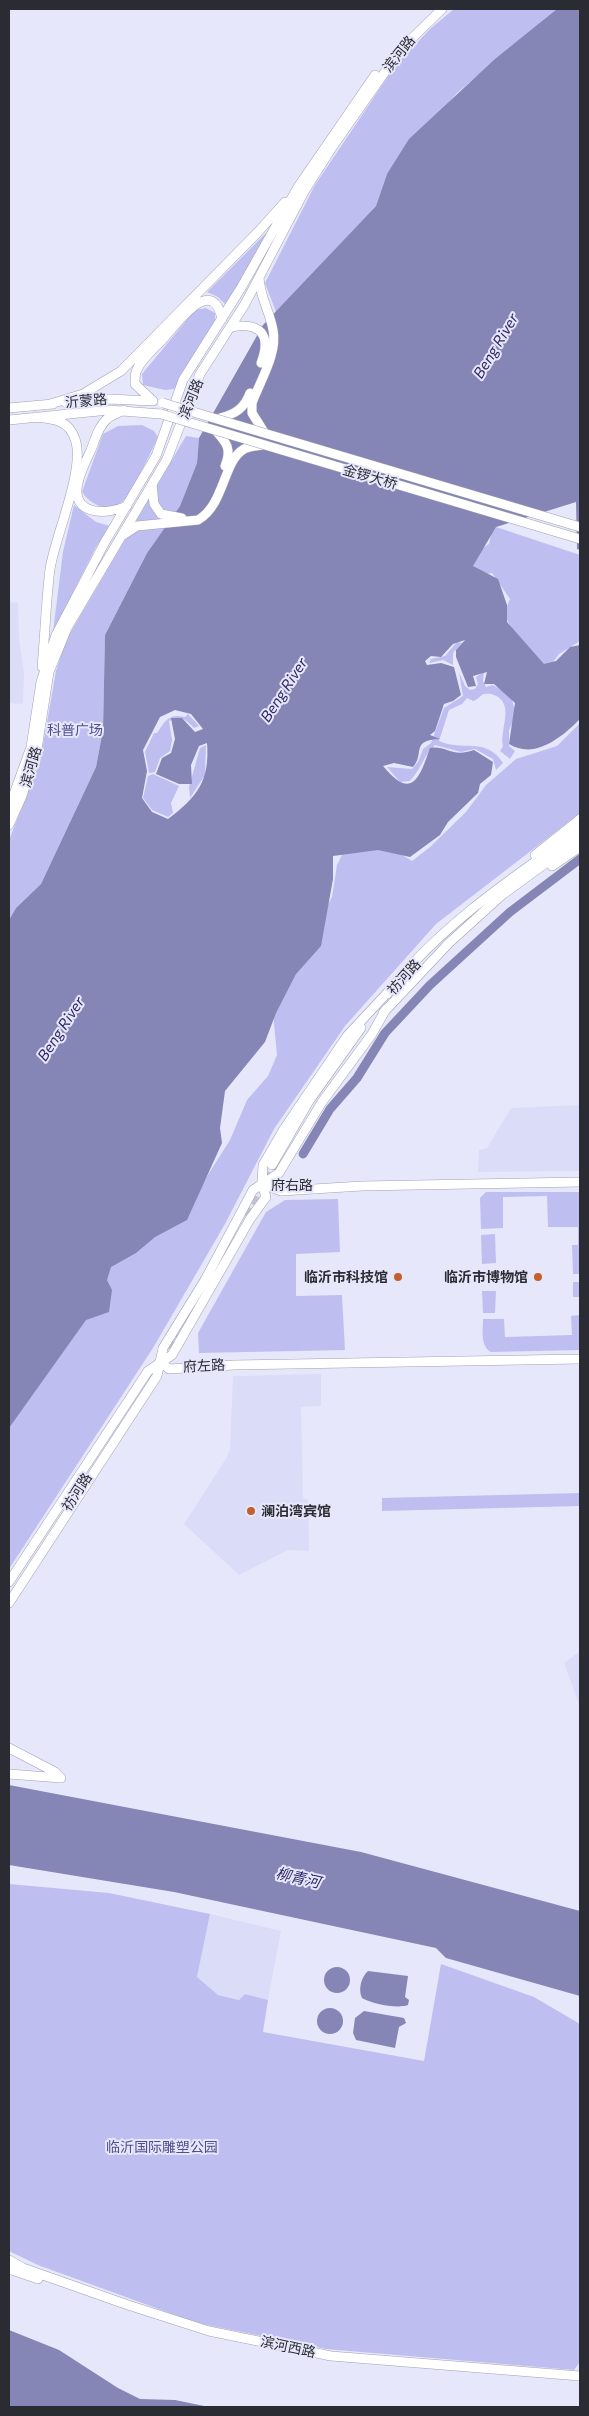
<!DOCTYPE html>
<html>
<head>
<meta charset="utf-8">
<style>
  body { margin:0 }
  #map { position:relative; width:589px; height:2416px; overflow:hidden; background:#e7e7fb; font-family:Commissioner,sans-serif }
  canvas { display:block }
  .frame { position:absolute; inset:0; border:10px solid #2b2c33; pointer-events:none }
</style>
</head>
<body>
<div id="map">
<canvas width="589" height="2416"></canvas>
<div class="frame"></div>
</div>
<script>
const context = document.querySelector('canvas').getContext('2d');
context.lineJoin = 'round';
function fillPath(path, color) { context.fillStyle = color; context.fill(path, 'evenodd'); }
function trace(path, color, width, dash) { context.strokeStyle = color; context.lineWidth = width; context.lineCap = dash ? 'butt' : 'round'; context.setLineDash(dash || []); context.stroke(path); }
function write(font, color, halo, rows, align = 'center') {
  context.font = font + ' Commissioner,"Noto Sans SC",sans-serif'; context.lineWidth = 4; context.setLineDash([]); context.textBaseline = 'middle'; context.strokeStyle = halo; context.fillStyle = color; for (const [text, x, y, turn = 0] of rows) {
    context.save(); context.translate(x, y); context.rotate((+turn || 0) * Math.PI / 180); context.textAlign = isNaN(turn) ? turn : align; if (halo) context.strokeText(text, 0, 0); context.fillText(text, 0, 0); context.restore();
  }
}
fillPath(new Path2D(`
  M9 602 18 603 19 640 24 673 23 704 9 703Z
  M580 1105V1171L478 1172 479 1150 487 1148 511 1108Z
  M321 1374V1406L301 1407 303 1499H308L309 1551 288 1550 239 1575 184 1524 227 1457 230 1449 233 1376Z
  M580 1651V1707L564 1663Z
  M210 1914 281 1931 268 2000 245 1994 240 2000 217 1995 197 1977Z`), '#dbdcf7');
fillPath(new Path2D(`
  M454 9H557L457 93 387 174 376 206 276 312 265 283 315 185 395 66 430 29Z
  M268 231 227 306 218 297 207 292Z
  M206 308 215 313V323L174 389 165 390 143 385 142 374 195 310Z
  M142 425 154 431 158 437C153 448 130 497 122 502 107 513 91 505 82 492L103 434 118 426Z
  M186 436 199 438 197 463 180 506 147 553 105 635 103 730 96 767 41 884 16 908 9 920V840L40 762 56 671 66 640Z
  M74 505 96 522 110 526 96 547 53 632 63 552Z
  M493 526 580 555V641L559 654 550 666 542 668 520 645 504 614 510 599 492 573 477 576 472 562 477 552 489 544Z
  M457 642 462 643 453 653V665L443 660 429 663 431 659 445 656Z
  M459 672 465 686 470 690 475 689 478 684 476 677 484 672 483 681 486 687 493 685 511 696 516 715 509 730V746L515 751 510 759 500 751 503 746C499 729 516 704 494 695 491 694 486 693 482 695 479 697 477 700 473 701L467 698 462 704 449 710 439 741C463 752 486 736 503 763L496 770 493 759 475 749 461 752 435 745C424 755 421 769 410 781L400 782 387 767 412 769 418 762 423 749 431 743 444 708 463 696Z
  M188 714 199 726 194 728C185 719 182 716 169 721L172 740 170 751 160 758 155 772 149 773 145 752 154 733H157C165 721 169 713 185 717Z
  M580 723V813L436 924 345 1026 274 1129 225 1224 153 1348 9 1569V1415L104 1270 185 1211 230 1140 247 1100 268 1076 277 1055 273 1013 332 897 337 865 345 849 391 848 412 861 430 847 466 812 486 785 516 759 557 746Z
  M206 745 205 775 190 798 189 787 200 748Z
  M153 774 179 786 171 803 173 813 168 817 152 810 143 798 148 776Z
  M486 1192H580V1274H573L572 1245H578V1227H548L547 1196 503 1197V1228L481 1229 480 1198Z
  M338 1199 340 1252 296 1254V1296L342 1295 345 1350 199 1353 198 1333 266 1212 285 1200Z
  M495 1234 496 1263 482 1264 481 1235Z
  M573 1282H580V1350L491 1352C480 1346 483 1330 483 1319H504L505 1337 572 1335 571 1316 579 1315V1297H573Z
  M482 1291H496L495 1313H483Z
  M580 1493V1506L382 1511V1498Z
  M9 1884 109 1893 210 1914 197 1977 218 1995 239 2000 245 1994 268 2000 263 2032 424 2061 441 1964 534 1997 580 2024V2362L574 2370 326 2349 197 2323 38 2265 9 2251Z`), '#bebff0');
fillPath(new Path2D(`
  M557 9H580V550L577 549 576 502 496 527 473 566 498 579 507 605V622L544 664 556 661 570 647 580 645V719C562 737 535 760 509 744L515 703 494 684H484L487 672 473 676 476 686 468 687 456 657V650L465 640 453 644 441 657 431 656 425 661 427 665 441 663 454 667 461 695 453 701 444 704 435 731 430 735 440 739C410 740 425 754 413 767L394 763 383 766C411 800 419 780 430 748 446 745 451 758 474 750L493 762 491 775 480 784 478 793 448 822 440 835 410 857 378 850 333 856V879L321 946 296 974 276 1013 265 1042 225 1091 220 1128 222 1143 187 1220 155 1237 136 1253 111 1267 107 1280 112 1290 109 1312 86 1320 9 1428V920L16 908 41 884 96 767 103 730 105 635 147 553 180 506 197 463 199 438 263 325 376 206 387 174 409 139 495 59ZM175 710 191 714 203 729 195 732 182 718H171L175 739 171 753 162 758 156 774 179 784H192L191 765 199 746 207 743C210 781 197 797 168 819L152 812 142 798 147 771 143 750 160 717Z
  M9 1785 361 1852 580 1911V1996L446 1958 436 1948 174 1892 9 1865Z
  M324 1980a13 13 0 1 1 26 0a13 13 0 1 1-26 0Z
  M368 1971 408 1976 405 1997 409 2000 408 2005C397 2009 373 2004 362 1998 358 1990 361 1977 368 1971Z
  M317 2021a13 13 0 1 1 26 0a13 13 0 1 1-26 0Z
  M364 2011 404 2018 406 2023 399 2027 395 2048 356 2040 353 2033 355 2018Z
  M9 2330 59 2350 118 2388 140 2399 175 2400 209 2407H9Z`), '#8585b6');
trace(new Path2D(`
  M303 1154 330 1109 357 1078 385 1033 430 985 510 912 580 859`), '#8585b6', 9);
trace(new Path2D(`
  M248 1217 276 1167
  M163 1361 178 1336`), '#c1c2d3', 9, [9, 4.5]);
const secondary = new Path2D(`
  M262 1184 281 1191 362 1186 580 1182
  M160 1361 169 1369 234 1365 580 1359`);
const primary = new Path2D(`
  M259 278C260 297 270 312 273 330 278 353 260 381 252 403V413L264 432
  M231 327C260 322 272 334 261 363
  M153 401 135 384C135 380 135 376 136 372 140 360 155 348 163 339 177 324 212 273 222 319
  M66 403 108 399 153 401
  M47 405 83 394 121 371 258 232 285 202
  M9 408 53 404
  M124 410C119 413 111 415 107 419 98 427 95 440 91 450 86 461 80 472 78 483 70 516 107 515 127 506
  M35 417C53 419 68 419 75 439 86 468 55 536 50 569 46 601 45 635 42 667
  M220 418C235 414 244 409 250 393
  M9 420 109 410 161 414
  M215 430C227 443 232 449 225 466
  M152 484 154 504 161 514 182 518
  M123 535 137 526 198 520C225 504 223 461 244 449 249 446 257 446 263 445
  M9 808 31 747 41 682 56 635 105 542 156 456 183 380 241 288 298 187 375 75
  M9 825 22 796 37 749 49 672 67 628 167 459 200 374 245 304 305 190 331 149 401 49 442 9
  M535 855 580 819
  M552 866 580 847
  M387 994C438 927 512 878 580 830
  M383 1013 449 943 502 895 580 838
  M272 1165 309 1101 361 1028
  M9 1582 148 1371 172 1355 250 1219 266 1197 262 1184 263 1165 284 1129 347 1036 389 991
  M9 1603 157 1376 163 1348 205 1280 253 1190 279 1173 322 1102 372 1034 386 1009
  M9 1748 55 1772 61 1778
  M9 1774 61 1778
  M9 2260 23 2268 128 2305 209 2331 331 2356 580 2376
  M9 2269 38 2279`);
trace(secondary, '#a0a0b3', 10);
trace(primary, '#a0a0b3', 10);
trace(secondary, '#fff', 9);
trace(primary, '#fff', 9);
const primaryBridge = new Path2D(`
  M163 403 580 527
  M161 414 580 539`);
trace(primaryBridge, '#a0a0b3', 10, []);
trace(primaryBridge, '#fff', 9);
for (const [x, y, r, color] of [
  [398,1277,5,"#c45f2d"],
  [538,1277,5,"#c45f2d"],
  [251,1511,5,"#c45f2d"]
]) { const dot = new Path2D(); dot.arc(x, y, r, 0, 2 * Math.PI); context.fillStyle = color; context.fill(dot); trace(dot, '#e7e7fb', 2); }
write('14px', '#2b2c33', '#e7e7fb', [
  ["滨河路",399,54,-51],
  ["滨河路",191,399,-68],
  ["沂蒙路",86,401,-5],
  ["金锣大桥",370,477,16],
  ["滨河路",31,767,-74],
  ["祊河路",404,977,-48],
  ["府右路",292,1185],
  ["府左路",204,1366,-3],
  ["祊河路",77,1492,-57],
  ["滨河西路",288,2347,12]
]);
write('14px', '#514e8e', '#e7e7fb', [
  ["科普广场",75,730],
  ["临沂国际雕塑公园",162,2147]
]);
write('bold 14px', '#2b2c33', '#e7e7fb', [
  ["临沂市科技馆",388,1277],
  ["临沂市博物馆",528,1277],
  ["澜泊湾宾馆",261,1511,"left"]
], 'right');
write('italic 15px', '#2f2864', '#e7e7fb', [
  ["Beng River",496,346,-59],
  ["Beng River",284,690,-57],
  ["Beng River",61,1029,-57],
  ["柳青河",298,1878,13]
]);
</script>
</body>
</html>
